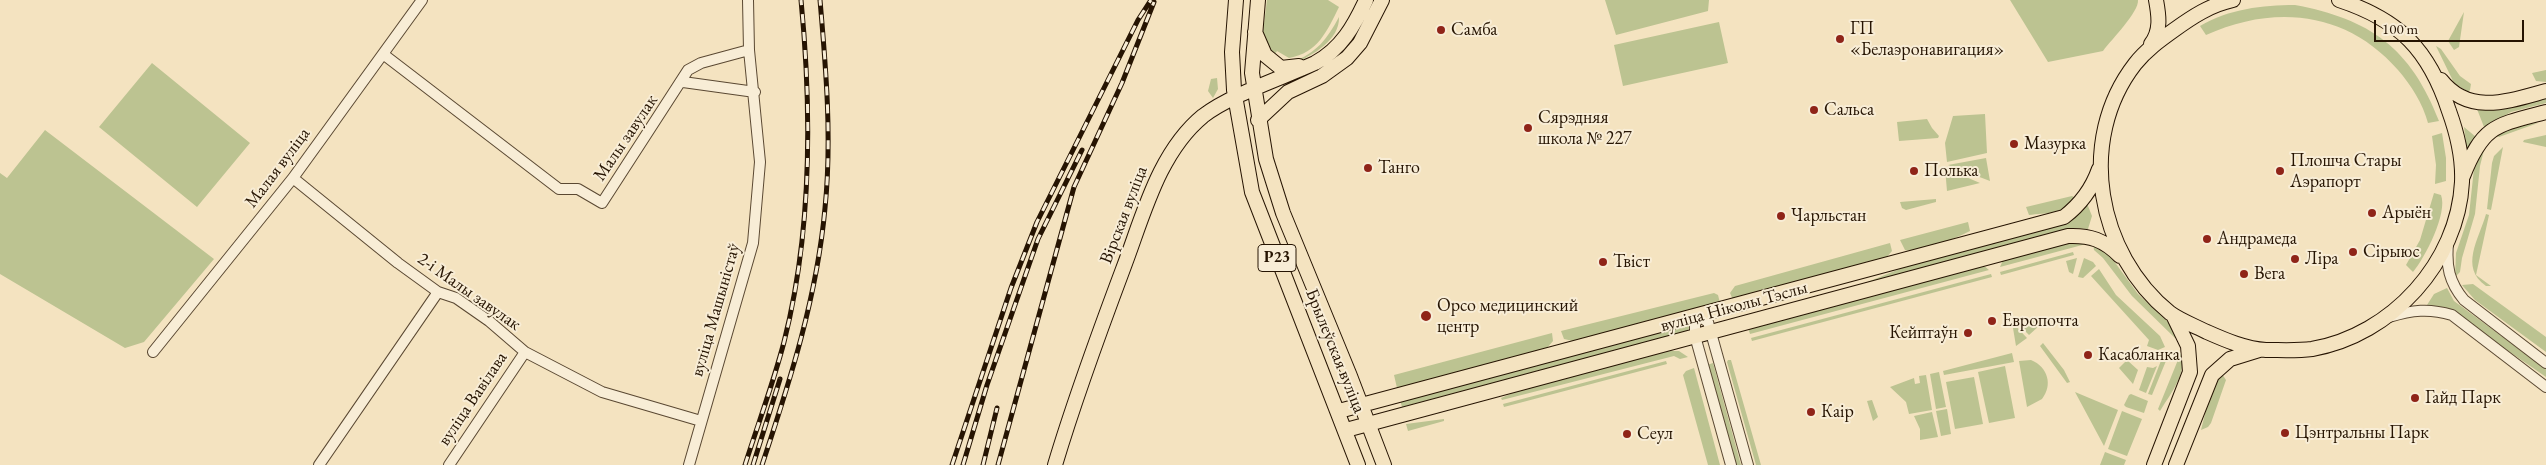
<!DOCTYPE html>
<html>
<head>
<meta charset="utf-8">
<style>
  body { margin:0 }
  #map { position:relative; width:2546px; height:465px; overflow:hidden; background:#f4e3c0; font-family:"EB Garamond",serif }
  canvas { display:block }
  .scale { position:absolute; left:2374px; top:20px; width:150px; height:22px; box-sizing:border-box; border:2px solid #261402; border-top:0; padding-left:6px; font-size:15px; line-height:18px; white-space:nowrap; color:#261402; -webkit-text-stroke:4px #f8edd6; paint-order:stroke }
</style>
</head>
<body>
<div id="map">
<canvas width="2546" height="465"></canvas>
<div class="scale">100 m</div>
</div>
<script>
const context = document.querySelector('canvas').getContext('2d');
context.lineJoin = 'round';
function fillPath(path, color) { context.fillStyle = color; context.fill(path, 'evenodd'); }
function trace(path, color, width, dash) { context.strokeStyle = color; context.lineWidth = width; context.lineCap = dash ? 'butt' : 'round'; context.setLineDash(dash || []); context.stroke(path); }
function write(font, color, halo, rows, align = 'center') {
  context.font = font + ' "EB Garamond",serif'; context.lineWidth = 4; context.setLineDash([]); context.textBaseline = 'middle'; context.strokeStyle = halo; context.fillStyle = color; for (const [text, x, y, turn = 0] of rows) {
    context.save(); context.translate(x, y); context.rotate((+turn || 0) * Math.PI / 180); context.textAlign = isNaN(turn) ? turn : align; if (halo) context.strokeText(text, 0, 0); context.fillText(text, 0, 0); context.restore();
  }
}
fillPath(new Path2D(`
  M1267 0H1328L1339 7C1327 31 1318 53 1289 58L1277 51 1273 57 1262 40Z
  M1605 0H1709L1708 11 1616 35Z
  M2010 0H2138C2139 12 2112 39 2103 51L2048 62Z
  M2295 5C2370 19 2411 48 2439 121L2428 123C2423 104 2411 85 2398 70 2347 11 2274 4 2206 35L2200 26C2229 9 2262 5 2295 5Z
  M2464 12 2459 47 2454 50 2448 41Z
  M1339 17C1340 40 1312 56 1294 63L1292 62C1317 53 1327 39 1339 17Z
  M1719 22 1728 63 1623 86 1614 45Z
  M2436 46 2441 49 2460 76 2471 84 2470 90 2468 92 2454 83Z
  M152 63 250 143 197 207 99 127Z
  M2546 70V82L2536 81 2532 73Z
  M1217 78 1218 89 1213 98 1208 91 1211 79Z
  M2546 96V103L2511 112 2484 127 2477 109C2499 114 2525 102 2546 96Z
  M1985 114 1987 153 1947 162 1945 143 1953 116Z
  M1927 119 1932 128 1939 136 1938 138 1899 141 1897 122Z
  M2538 123 2499 137 2494 135 2506 126Z
  M2464 127 2476 137 2467 152Z
  M45 130 214 259 144 342 125 348 0 274V173L7 178Z
  M2442 133 2446 158V181L2435 184 2436 165 2432 136Z
  M2546 135V147L2523 142 2524 140Z
  M2485 146 2480 166 2475 214 2462 258 2460 272 2455 277 2456 253 2469 215 2475 159Z
  M2503 147 2491 210 2487 209 2492 163 2494 156Z
  M1986 158 1990 181 1948 165Z
  M1945 168 1980 183 1947 191Z
  M2434 193 2441 195C2448 213 2425 258 2413 272L2406 265 2420 240Z
  M2072 196 2077 199C2066 214 2045 213 2029 215L2026 207Z
  M1936 199V202L1906 210 1902 208 1900 202Z
  M2086 201 2092 216 2088 229 2074 228 1865 285V283L1907 266 2067 219Z
  M2486 214 2489 215 2476 275 2491 286H2486C2459 267 2479 239 2486 214Z
  M1968 222 1970 231C1955 238 1922 254 1905 250L1900 240Z
  M2077 240 2086 244 2000 267 2003 260Z
  M1890 243 1892 251 1886 258 1733 300 1730 293 1735 286Z
  M2093 244 2111 257 2138 294 2167 321 2179 337 2175 338 2132 296 2103 258 2094 250Z
  M2073 252 2074 255 2001 275 2000 272Z
  M2077 258 2073 274 2069 272 2066 261Z
  M2084 258 2093 262 2096 266 2083 278 2078 277Z
  M1983 265 1989 270 1750 334 1748 328Z
  M2099 269 2116 295 2160 336 2165 347 2158 350 2147 346 2149 340 2091 276Z
  M1991 274 1992 277 1752 341 1751 338Z
  M2473 284 2546 337V352L2475 300 2462 285Z
  M2447 288 2454 301 2546 369V377L2449 310 2427 305 2434 294Z
  M1714 293 1718 295 1720 303 1573 341 1564 339 1561 331Z
  M2032 317 2039 326 2029 335 2021 327Z
  M2012 322 2027 338 2016 346Z
  M1687 324 1690 327 1687 331 1402 407 1400 400Z
  M1552 333 1553 341 1547 348 1397 388 1394 375Z
  M2043 343 2064 370 2070 382 2067 383 2040 346Z
  M2182 350C2187 373 2172 392 2160 411L2158 409Z
  M1670 351H1679L1688 357 1680 359 1674 356 1502 400 1501 398 1529 386Z
  M2012 353 2014 362 1944 375 1943 371Z
  M2164 353 2168 356 2152 395 2148 394Z
  M1728 360H1731L1761 465H1756L1727 362Z
  M2031 360C2048 367 2053 385 2042 399L2027 407 2019 361Z
  M2127 360 2138 370 2133 384 2119 368Z
  M1666 361 1667 364 1504 407 1503 404Z
  M1713 363 1741 465H1733L1707 365Z
  M2005 366 2015 418 1989 423 1978 372Z
  M2157 366 2146 393 2139 390 2147 367 2153 368Z
  M1694 368 1720 465H1708L1683 375 1686 371Z
  M1939 372 1946 407 1936 409 1930 374Z
  M2222 374 2226 380 2211 423 2208 427 2201 430 2213 382Z
  M1926 375 1932 410 1909 414 1906 402 1890 387 1914 378 1915 384 1920 383 1919 376Z
  M1974 377 1983 424 1955 429 1946 382Z
  M2075 392 2118 410 2104 446Z
  M2131 394 2148 401 2144 413 2126 407 2124 405 2129 395Z
  M1872 400 1878 417 1873 421 1867 401Z
  M1947 409 1951 434 1941 436 1936 411Z
  M2122 411 2142 419 2127 456 2108 449Z
  M1932 412 1938 437 1920 440V429L1914 416Z
  M1444 419V421L1408 431 1406 424Z
  M2105 452 2126 460 2124 465H2100Z`), '#bcc391');
const minor = new Path2D(`
  M383 54 559 189H578L602 203 688 70 701 63 749 50
  M683 82 755 92
  M293 178 398 263 438 292 456 298 489 321 525 352 602 392 701 421
  M2448 244C2446 266 2449 282 2464 300L2546 363
  M2389 317C2412 310 2429 308 2452 315L2546 387
  M153 352 293 178 422 0
  M319 465 438 292
  M449 465 525 352
  M689 465 753 243 760 162 749 50 748 0
  M1731 465 1695 336V324L1699 316 1708 322 1748 465`);
const major = new Path2D(`
  M1236 0 1232 52 1234 90 1252 192 1358 465
  M1258 0 1252 73 1266 159 1283 213 1350 376 1384 465
  M2233 0C2210 5 2192 17 2174 30 2160 40 2146 50 2135 64 2076 140 2097 254 2170 313 2181 321 2195 326 2207 332 2225 340 2246 349 2266 350 2281 350 2297 351 2312 349 2392 335 2458 262 2462 182 2463 158 2457 133 2449 111 2429 50 2400 20 2339 0
  M1255 32 1265 55 1281 68 1299 66
  M2151 44C2161 31 2159 16 2156 0
  M2441 80C2469 116 2509 101 2546 91
  M1258 120 1288 92 1322 76 1347 58 1360 43 1382 0
  M2463 176C2483 125 2496 125 2546 112
  M1339 411 2064 217C2081 204 2092 189 2099 169
  M1346 430 2068 236C2090 235 2104 240 2120 256
  M1055 465C1075 398 1099 333 1123 269 1143 217 1158 153 1203 116 1230 95 1282 78 1315 63 1341 49 1354 26 1366 0
  M2154 465 2190 372 2188 346 2173 315
  M2176 465 2212 375 2230 359 2259 350`);
trace(minor, '#5a4832', 12);
trace(major, '#261402', 16);
trace(minor, '#f8edd6', 10);
trace(major, '#f4e3c0', 14);
const rail = new Path2D(`
  M745 465C758 424 773 384 784 342 812 232 812 113 801 0
  M753 465 780 379
  M762 465C790 381 817 297 825 208 832 139 826 69 820 0
  M952 465 1011 288 1037 222 1138 20 1151 0
  M963 465 987 385 1038 239 1082 150
  M983 465 997 408
  M998 465 1074 187 1122 83 1154 2`);
trace(rail, '#261402', 5);
trace(rail, '#f8edd6', 3, [9]);
for (const [x, y, r, color] of [
  [1441,30,5,"#8f2418"],
  [1840,39,5,"#8f2418"],
  [1814,110,5,"#8f2418"],
  [1528,128,5,"#8f2418"],
  [2014,144,5,"#8f2418"],
  [1368,168,5,"#8f2418"],
  [1914,171,5,"#8f2418"],
  [2280,171,5,"#8f2418"],
  [2372,213,5,"#8f2418"],
  [1781,216,5,"#8f2418"],
  [2207,239,5,"#8f2418"],
  [2353,252,5,"#8f2418"],
  [2295,259,5,"#8f2418"],
  [1603,262,5,"#8f2418"],
  [2244,274,5,"#8f2418"],
  [1426,316,6,"#8f2418"],
  [1992,321,5,"#8f2418"],
  [1968,333,5,"#8f2418"],
  [2088,355,5,"#8f2418"],
  [2415,398,5,"#8f2418"],
  [1811,412,5,"#8f2418"],
  [2285,433,5,"#8f2418"],
  [1627,434,5,"#8f2418"]
]) { const dot = new Path2D(); dot.arc(x, y, r, 0, 2 * Math.PI); context.fillStyle = color; context.fill(dot); trace(dot, '#f8edd6', 2); }
for (const [x, y, w] of [
  [1277,258,38]
]) { const box = new Path2D(); box.roundRect(x - w / 2, y - 13.5, w, 27, 4); context.fillStyle = '#f8edd6'; context.fill(box); trace(box, '#261402', 1); }
write('bold 16px', '#261402', null, [
  ["Р23",1277,258]
]);
write('18px', '#261402', '#f8edd6', [
  ["ГП",1850,29],
  ["«Белаэронавигация»",1850,50],
  ["Самба",1451,30],
  ["Сальса",1824,110],
  ["Сярэдняя",1538,118],
  ["школа № 227",1538,139],
  ["Мазурка",2024,144],
  ["Плошча Стары",2290,161],
  ["Аэрапорт",2290,182],
  ["Танго",1378,168],
  ["Полька",1924,171],
  ["Арыён",2382,213],
  ["Чарльстан",1791,216],
  ["Андрамеда",2217,239],
  ["Сірыюс",2363,252],
  ["Ліра",2305,259],
  ["Твіст",1613,262],
  ["Вега",2254,274],
  ["Орсо медицинский",1437,306],
  ["центр",1437,327],
  ["Европочта",2002,321],
  ["Кейптаўн",1958,333,"right"],
  ["Касабланка",2098,355],
  ["Гайд Парк",2425,398],
  ["Каір",1821,412],
  ["Цэнтральны Парк",2295,433],
  ["Сеул",1637,434]
], 'left');
write('18px', '#261402', '#f8edd6', [
  ["Малы завулак",626,138,-56],
  ["Малая вуліца",278,168,-53],
  ["Вірская вуліца",1124,215,-69],
  ["2-і Малы завулак",469,292,35],
  ["вуліца Ніколы Тэслы",1734,307,-15],
  ["вуліца Машыністаў",716,310,-74],
  ["Брылеўская вуліца",1335,351,68],
  ["вуліца Вавілава",473,399,-56]
]);
</script>
</body>
</html>
